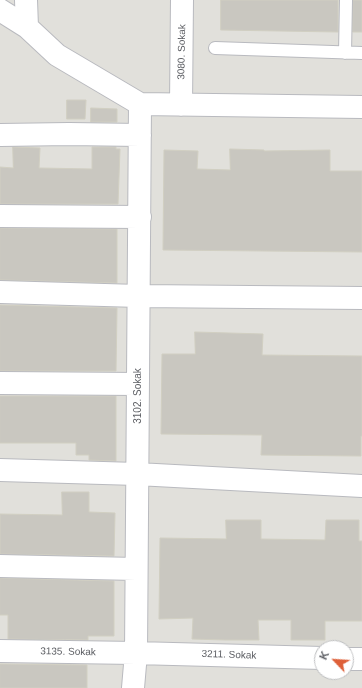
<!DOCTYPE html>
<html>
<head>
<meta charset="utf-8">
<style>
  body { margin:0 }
  #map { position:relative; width:362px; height:688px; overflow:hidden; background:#edede3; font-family:Arial,sans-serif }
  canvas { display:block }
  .north { position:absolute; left:314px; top:640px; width:40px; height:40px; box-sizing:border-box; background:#fff; border:1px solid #bebfc1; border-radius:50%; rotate:295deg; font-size:11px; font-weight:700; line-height:16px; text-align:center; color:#5c5e63 }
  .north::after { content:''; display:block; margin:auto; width:14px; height:18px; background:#de6039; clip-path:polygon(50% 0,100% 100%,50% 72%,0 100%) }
</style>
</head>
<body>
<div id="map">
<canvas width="362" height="688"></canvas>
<div class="north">K</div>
</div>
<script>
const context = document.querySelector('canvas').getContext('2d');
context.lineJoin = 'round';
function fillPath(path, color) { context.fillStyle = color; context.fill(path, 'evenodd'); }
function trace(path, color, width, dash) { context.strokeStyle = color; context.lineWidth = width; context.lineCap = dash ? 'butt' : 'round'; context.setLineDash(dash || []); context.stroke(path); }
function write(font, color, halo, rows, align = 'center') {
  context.font = font + ' Arial,sans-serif'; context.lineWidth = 4; context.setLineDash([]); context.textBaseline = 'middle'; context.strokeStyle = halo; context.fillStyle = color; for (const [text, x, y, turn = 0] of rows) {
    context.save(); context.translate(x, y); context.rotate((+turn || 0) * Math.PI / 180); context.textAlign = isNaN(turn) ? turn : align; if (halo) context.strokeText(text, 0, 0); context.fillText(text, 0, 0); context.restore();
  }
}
fillPath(new Path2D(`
  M0 0H362V688H0ZM322 648H346V672H322Z`), '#e1e0db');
const building = new Path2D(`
  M221 0H338V32L221 30Z
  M353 0H362V32H353Z
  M67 100H86L85 119H67Z
  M91 108 117 109V122H91Z
  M13 147 40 148 39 168 92 169V147H116V149H120L118 204H0V167L13 168Z
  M230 149 264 150V151L330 150V171H362V252L163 250 164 150 198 151 197 169 230 170Z
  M0 228 117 229V283L0 280Z
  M0 305 117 308 116 371H0Z
  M195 332 263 334 262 355 362 356V436H361V456L261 455 262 435 161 434 162 354H195Z
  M0 396H116V461L89 460V455H76V443H0Z
  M62 492H89V512L115 513 114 556 0 554V514L62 515Z
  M226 520H261V539L325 540 326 520H359V541H362V621H325V640H291V620H258L259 640H226L192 639 193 618 159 619 160 538 226 539Z
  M0 578 114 581V636H88V640L8 639V615H0Z
  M0 664 87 665V688H0Z`);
fillPath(building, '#c9c7c0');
trace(building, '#d1cfc2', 1);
const service = new Path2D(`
  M215 48 362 53
  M345 53 346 0`);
const minor = new Path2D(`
  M26 0 27 27 57 55 140 104 362 107
  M0 10 27 27
  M181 105 182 0
  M0 135 69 134 140 135
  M0 216 140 217
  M0 292 139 296 362 298
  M0 383 138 384
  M0 470 137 474 362 486
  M0 566 136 569
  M0 651 136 653 322 658
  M346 659H362
  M133 688 136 653 140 104`);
trace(service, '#b9babf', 14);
trace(minor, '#b9babf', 24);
trace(service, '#fff', 12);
trace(minor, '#fff', 22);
write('10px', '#5c5e63', '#fff', [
  ["3080. Sokak",182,52,-89],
  ["3102. Sokak",138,396,-90],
  ["3135. Sokak",68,652,1],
  ["3211. Sokak",229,655,2]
]);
</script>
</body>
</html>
